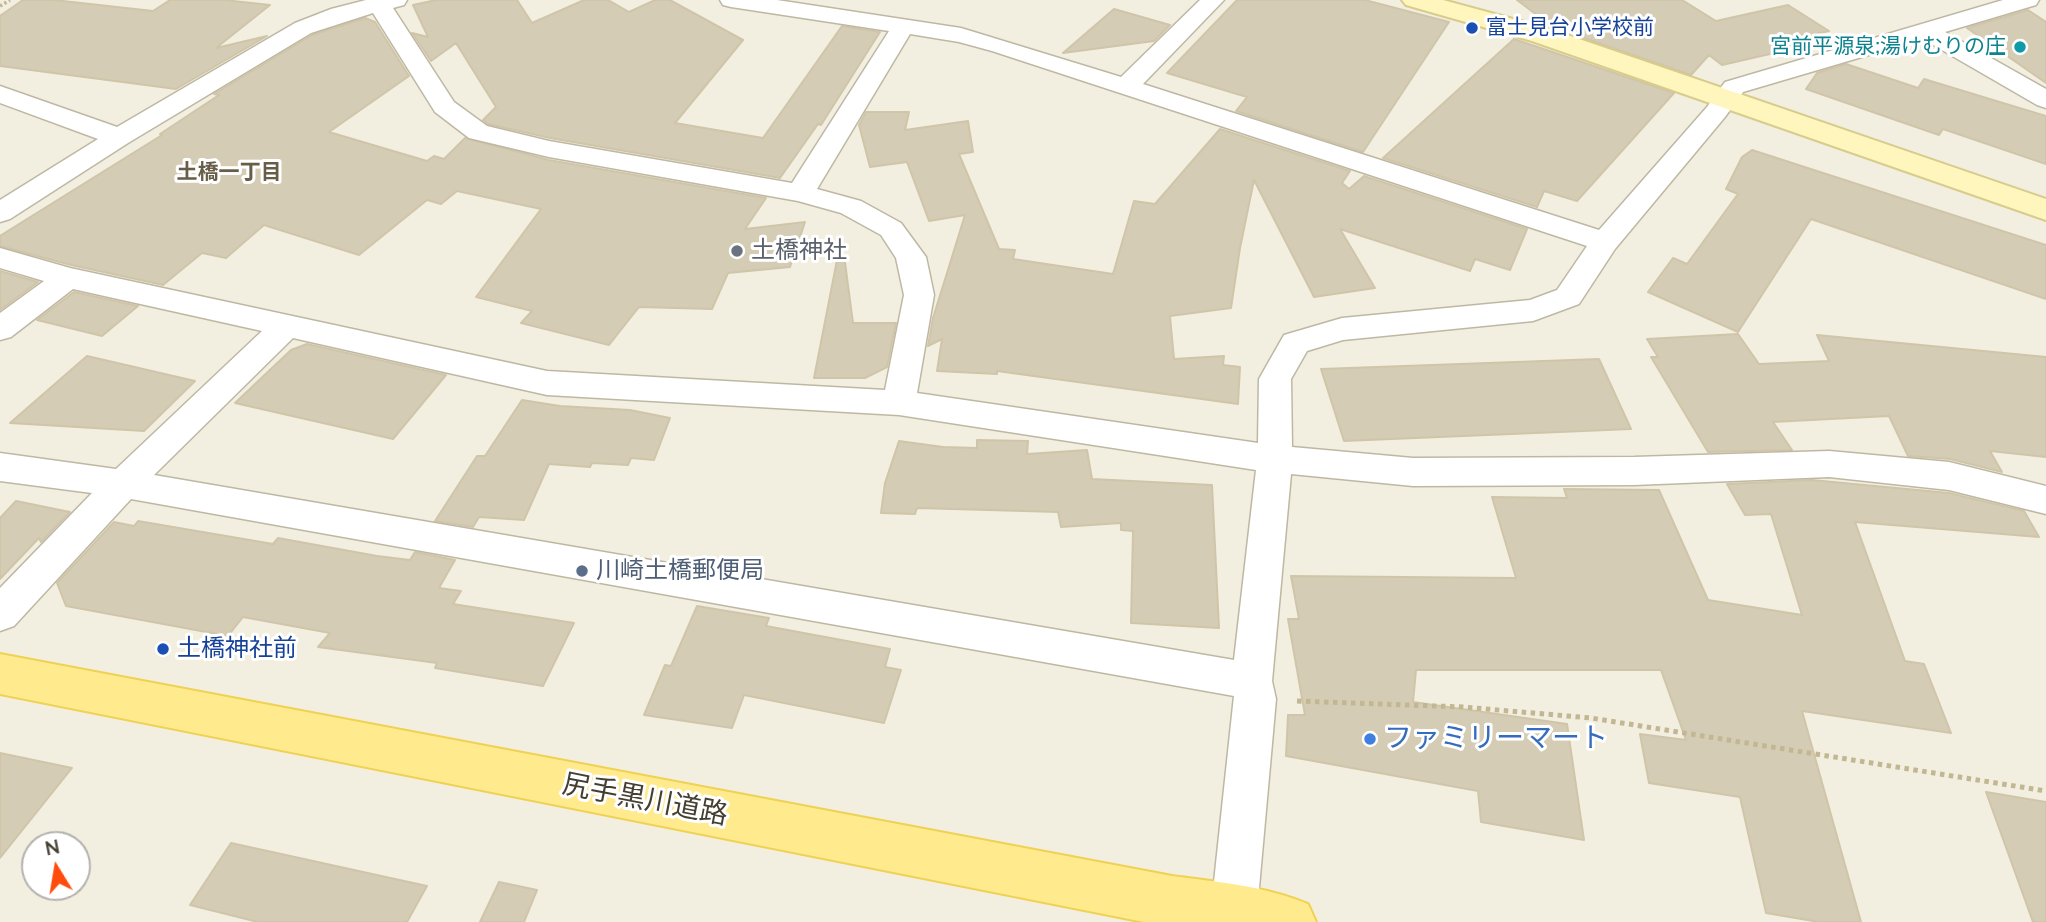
<!DOCTYPE html>
<html>
<head>
<meta charset="utf-8">
<style>
  body { margin:0 }
  #map { position:relative; width:2046px; height:922px; overflow:hidden; background:#f2efe1; font-family:Mulish,sans-serif }
  canvas { display:block }
  .north { position:absolute; left:21px; top:831px; width:70px; height:70px; box-sizing:border-box; background:#fff; border:2px solid #b4b2ad; border-radius:50%; rotate:349deg; font-size:19px; font-weight:700; line-height:28px; text-align:center; color:#443f31 }
  .north::after { content:''; display:block; margin:auto; width:24px; height:32px; background:#ff4b0b; clip-path:polygon(50% 0,100% 100%,50% 72%,0 100%) }
</style>
</head>
<body>
<div id="map">
<canvas width="2046" height="922"></canvas>
<div class="north">N</div>
</div>
<script>
const context = document.querySelector('canvas').getContext('2d');
context.lineJoin = 'round';
function fillPath(path, color) { context.fillStyle = color; context.fill(path, 'evenodd'); }
function trace(path, color, width, dash) { context.strokeStyle = color; context.lineWidth = width; context.lineCap = dash ? 'butt' : 'round'; context.setLineDash(dash || []); context.stroke(path); }
function write(font, color, halo, rows, align = 'center') {
  context.font = font + ' Mulish,"Noto Sans JP",sans-serif'; context.lineWidth = 6; context.setLineDash([]); context.textBaseline = 'middle'; context.strokeStyle = halo; context.fillStyle = color; for (const [text, x, y, turn = 0] of rows) {
    context.save(); context.translate(x, y); context.rotate((+turn || 0) * Math.PI / 180); context.textAlign = isNaN(turn) ? turn : align; if (halo) context.strokeText(text, 0, 0); context.fillText(text, 0, 0); context.restore();
  }
}
const building = new Path2D(`
  M23 0H54L153 11 170 0H224L270 5 216 48 267 36 176 89 0 66V16Z
  M436 0H517L532 23 584 0H608L629 12 655 0H670L743 40 675 123 763 138 842 26 880 32 821 125 818 124 780 178 550 138 488 124 483 120 496 107 456 43 431 61 412 33 428 37 413 5Z
  M1237 0H1365L1449 22 1363 152 1236 111 1247 97 1167 73Z
  M1517 0H1682L1716 21 1788 5 1829 31 1779 42 1796 48 1722 65 1709 55 1691 75 1554 28Z
  M1114 9 1170 25 1154 41 1063 53Z
  M2028 10 2046 22V83L1967 28Z
  M365 18 375 22 409 76 329 132 427 161 434 156 444 159 465 138 549 160 766 198 745 229 805 222 790 267 728 273 712 309 639 307 609 345 521 323 532 311 476 297 541 209 457 191 441 204 427 200 359 255 264 225 226 258 202 253 163 285 71 265 0 246V236L162 135 160 134 219 95 214 94 312 35Z
  M1514 39 1674 93 1577 201 1544 191 1537 207 1383 158Z
  M1846 64 1918 88 1924 79 2046 116V164L1943 129 1939 135 1806 89 1817 73Z
  M866 112H909L905 130 968 121 973 152 959 154 999 249 1015 250 1013 259 1113 274 1134 201 1155 204 1220 129 1350 171 1342 183 1349 189 1364 176 1527 229 1510 270 1475 259 1470 271 1340 229 1375 288 1314 297 1254 180 1240 248 1231 308 1170 316 1174 359 1224 356 1223 365 1240 367 1238 404 997 371V374L937 371 942 339 928 346 933 318 965 215 929 221 907 162 870 167 859 125Z
  M1752 150 2046 245V299L1811 219 1738 332 1648 292 1673 258 1687 264 1738 194 1726 189 1742 157Z
  M838 255H844L853 323H896L887 367 865 378H814Z
  M0 271 38 282 0 310Z
  M74 292 138 306 102 336 37 320Z
  M1738 334 1759 364 1829 361 1817 335 2046 357V457L1990 451 2002 472 1950 459 1908 456 1889 416 1773 422 1792 450 1708 452 1651 357H1658L1647 339Z
  M307 344 446 375 393 439 235 403 291 350Z
  M87 356 195 381 144 431 10 423Z
  M1599 359 1631 429 1344 441 1321 369Z
  M522 400 560 406 630 410 670 418 654 460 631 458 628 465 592 463 590 467 549 464 524 520 479 517 473 527 435 521 477 456H485Z
  M977 440 1028 441 1027 454 1087 450 1092 479 1212 485 1219 628 1131 623 1133 531 1121 530V523L1061 527 1058 512 917 508 915 514 881 513 885 483 899 441 943 447 977 448Z
  M1812 480 1949 493 2024 511 2039 537 1855 522 1905 661 1924 664 1951 733 1802 711 1861 922H1819L1766 913 1740 797 1649 783 1640 734 1686 740 1661 670H1416L1413 702 1567 724 1584 840 1481 822 1478 791 1286 756 1288 715H1305L1288 619H1299L1291 576 1516 578 1492 497 1567 498 1564 489 1659 490 1708 600 1802 615 1771 514 1745 515 1727 484Z
  M16 501 70 512 41 542 39 538 0 579V518Z
  M138 521 273 544 278 538 377 556 410 560 415 552 455 560 439 588 461 591 453 604 574 623 543 686 435 668 437 663 318 647 330 633 243 617 228 636 66 606 57 583 114 522 134 526Z
  M697 606 769 618 766 626 890 649 885 667 901 670 884 723 744 695 732 728 644 715 665 665 671 666Z
  M0 753 72 768 0 858Z
  M1986 792 2046 802V922H2033Z
  M231 843 427 886 407 922H258L190 905Z
  M499 882 537 890 524 922H480Z`);
fillPath(building, '#d4ccb5');
trace(building, '#d0c5a8', 2);
const street = new Path2D(`
  M366 0H407L404 5 393 8 454 102 487 126 549 141 792 183 889 31 731 7 723 5 720 0H777L961 28 1121 77 1200 0H1224L1143 84 1599 230 1707 107 1725 82 2003 0H2039L2036 5 1945 32 2046 89V108L2037 105 1923 39 1743 92 1725 117 1615 249 1579 304 1533 321 1343 340 1307 351 1291 379 1292 447 1413 458 1634 457 1829 451 1949 462 2046 486V514L1949 490 1829 477 1634 485 1413 486 1291 474 1272 681 1276 699 1257 910 1252 922H1216L1211 910 1234 696 131 499 14 626 0 631V588L92 493 0 481V453L116 469 262 331 73 289 11 337 0 340V313L44 281 0 268V248L70 268 547 371 885 390 904 295 896 258 881 235 841 213 798 201 549 157 469 138 435 112 373 13 311 33 128 143 10 219 0 222V200L98 139 0 103V86L117 127 295 23 331 9ZM910 34 959 42 992 51 1587 246 1557 290 1530 300 1342 318 1284 335 1259 379 1258 443 917 393 934 295 926 257 901 223 861 201 817 189ZM293 338 547 395 899 415 1256 470 1234 660 154 475Z`);
const secondary = new Path2D(`
  M1402 0H1443L1550 29 2046 199V220L1532 41 1406 5Z`);
const primary = new Path2D(`
  M0 654 1172 876C1218 882 1265 886 1308 904L1316 922H1144L0 694Z`);
trace(street, '#beb8a3', 3);
trace(secondary, '#d7cc8b', 4);
trace(primary, '#efd153', 4);
trace(new Path2D(`
  M0 6 10 0`), '#c2b693', 3.5, [2.5, 2.5]);
trace(new Path2D(`
  M1297 701 1463 707 1591 718 2046 791`), '#c2b693', 5, [4.5, 4.5]);
fillPath(street, '#fff');
fillPath(secondary, '#fff6be');
fillPath(primary, '#ffeb8d');
for (const [x, y, r, color] of [
  [1472,28,7,"#1a4fb4"],
  [2020,47,7,"#0f9aa8"],
  [737,251,7,"#6b7280"],
  [582,571,7,"#5c6f8a"],
  [163,649,7,"#1a4fb4"],
  [1370,739,7,"#3f7fe0"]
]) { const dot = new Path2D(); dot.arc(x, y, r, 0, 2 * Math.PI); context.fillStyle = color; context.fill(dot); trace(dot, '#fff', 2.5); }
write('21px', '#164399', '#fff', [
  ["富士見台小学校前",1486,28]
], 'left');
write('21px', '#0d838f', '#fff', [
  ["宮前平源泉;湯けむりの庄",2006,47]
], 'right');
write('bold 21px', '#685e48', '#fff', [
  ["土橋一丁目",229,173]
]);
write('24px', '#5b616d', '#fff', [
  ["土橋神社",751,251]
], 'left');
write('24px', '#4e5e75', '#fff', [
  ["川崎土橋郵便局",596,571]
], 'left');
write('24px', '#164399', '#fff', [
  ["土橋神社前",177,649]
], 'left');
write('28px', '#366cbe', '#fff', [
  ["ファミリーマート",1384,739]
], 'left');
write('28px', '#443f31', '#fff', [
  ["尻手黒川道路",645,800,11]
]);
</script>
</body>
</html>
